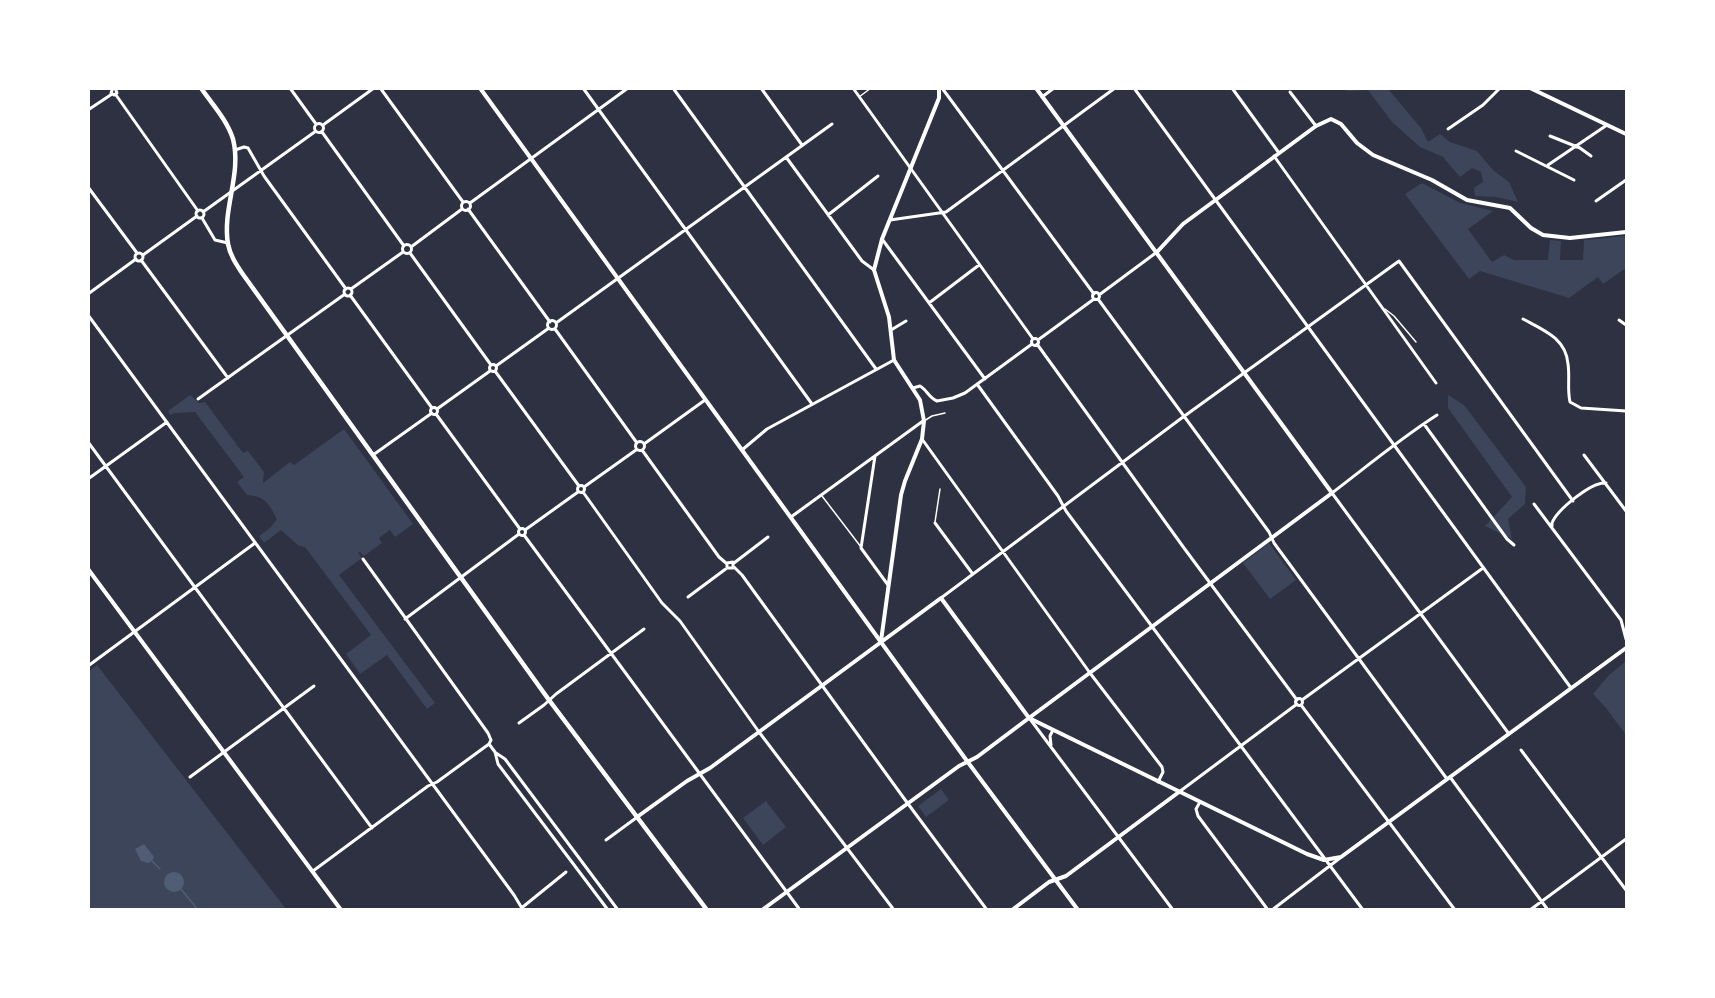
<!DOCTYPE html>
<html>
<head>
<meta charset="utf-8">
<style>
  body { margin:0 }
  #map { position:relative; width:1715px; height:998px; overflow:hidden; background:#2d3142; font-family:Rubik,sans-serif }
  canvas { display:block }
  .frame { position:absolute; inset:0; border:90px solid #fff; pointer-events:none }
</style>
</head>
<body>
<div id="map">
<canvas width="1715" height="998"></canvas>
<div class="frame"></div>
</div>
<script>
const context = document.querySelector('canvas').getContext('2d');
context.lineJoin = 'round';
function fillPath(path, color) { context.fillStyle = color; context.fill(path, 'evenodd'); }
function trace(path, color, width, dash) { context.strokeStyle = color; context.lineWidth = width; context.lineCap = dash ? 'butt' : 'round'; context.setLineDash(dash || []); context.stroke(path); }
fillPath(new Path2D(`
  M1345 89H1388L1421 128 1428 142 1440 134 1450 142 1477 151 1493 170 1509 182 1518 202 1496 197 1475 196 1474 188 1483 182 1481 172 1472 168 1460 177 1443 157 1420 147 1392 122 1368 90 1348 91Z
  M1422 183 1460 203 1493 211 1468 229 1492 262 1504 255 1514 260H1548L1550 240 1561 241 1560 260H1583L1584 240 1626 236V268L1603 284 1598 277 1569 298 1480 271 1469 279 1405 194Z
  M190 395 199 403 205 402 243 453 248 451 264 472 263 483 290 462 294 465 344 429 413 524 395 537 390 530 379 538 382 543 364 556 360 552 358 553 362 558 339 575 435 703 427 709 387 655 360 674 346 654 371 635 305 547 299 546 281 530 264 543 259 536 271 527 277 519C269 504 265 496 247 495L237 482 244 477 195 412 175 413 170 415 168 411Z
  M1448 395 1464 405 1526 487 1525 504 1508 519 1512 539 1485 526 1512 497 1448 408Z
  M1269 543 1296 580 1270 599 1243 563Z
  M1626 661V735L1606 708 1593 694 1608 676Z
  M97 665 286 909H89L88 672Z
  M941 789 949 800 926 817 918 806Z
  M766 801 786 827 763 845 743 818Z`), '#3c4559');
fillPath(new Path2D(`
  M144 844 154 857 152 861 148 863 141 861 135 849Z
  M164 882a10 10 0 1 1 20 0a10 10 0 1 1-20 0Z`), '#4f5d75');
trace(new Path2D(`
  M152 861 160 869
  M181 889 198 910`), '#4f5d75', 1.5);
trace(new Path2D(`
  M859 97 871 88
  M1385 309 1394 316 1416 342
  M924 421 932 416 945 413
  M822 496 861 547
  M935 522 940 489`), '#fff', 1.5);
trace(new Path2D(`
  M113 88 111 93 114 95 117 93 115 88
  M290 88 316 124
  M583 88 812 404
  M673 88 876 369
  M761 88 802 145
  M853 88 1033 339
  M942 88 1094 294
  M1134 88 1571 688
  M1232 88 1279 153
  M381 89 463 202
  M1290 92 1316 126
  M116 95 198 211
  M1042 97 1054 88
  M88 110 112 94
  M314.5 128a4.5 4.5 0 1 1 9 0a4.5 4.5 0 1 1-9 0Z
  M323 125 374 88
  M1448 129 1483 105 1500 88
  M322 132 404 246
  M1550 136 1580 148 1591 156
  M235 150 244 147 248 148 264 176 346 289
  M1516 151 1574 180
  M1274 156 1436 383
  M786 157 862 261 874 270
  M1548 165 1607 125
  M88 187 137 253
  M1596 201 1626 180
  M461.5 206a4.5 4.5 0 1 1 9 0a4.5 4.5 0 1 1-9 0Z
  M470 203 628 88
  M468 209 550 322
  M196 214a4 4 0 1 1 8 0a4 4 0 1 1-8 0Z
  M203 212 316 131
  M828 215 878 176
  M202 218 215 240 228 243
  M890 220 946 212 1115 88
  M882 239 985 379
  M402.5 249a4.5 4.5 0 1 1 9 0a4.5 4.5 0 1 1-9 0Z
  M411 247 462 209
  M410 253 491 365
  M135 257a4 4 0 1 1 8 0a4 4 0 1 1-8 0Z
  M143 255 197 216
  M141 260 228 378
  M344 292a4 4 0 1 1 8 0a4 4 0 1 1-8 0Z
  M351 289 403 252
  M1092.5 296a3.5 3.5 0 1 1 7 0a3.5 3.5 0 1 1-7 0Z
  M88 294 136 259
  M350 295 432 408
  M1099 295 1157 252
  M1098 299 1269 532 1274 543 1447 779
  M929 303 979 265
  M88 315 514 895 523 910
  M1523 319C1543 330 1566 338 1568 364 1570 377 1567 389 1570 402L1581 408 1626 411
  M1619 320 1626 325
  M547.5 325a4.5 4.5 0 1 1 9 0a4.5 4.5 0 1 1-9 0Z
  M556 323 832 124
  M555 329 637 443
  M891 330 906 321
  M1031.5 342a3.5 3.5 0 1 1 7 0a3.5 3.5 0 1 1-7 0Z
  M1038 340 1094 299
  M1037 344 1184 548 1297 700
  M489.5 368a3.5 3.5 0 1 1 7 0a3.5 3.5 0 1 1-7 0Z
  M496 366 549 328
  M495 371 579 486
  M977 384 1058 496 1066 511 1363 910
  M913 388 920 386C927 390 929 398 937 401L953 398 965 393 1032 344
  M198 399 345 294
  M430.5 411a3.5 3.5 0 1 1 7 0a3.5 3.5 0 1 1-7 0Z
  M437 409 490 371
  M436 414 520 529
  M1437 415C1401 438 1366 467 1332 493L1509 734
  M1424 424 1507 539 1514 545
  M922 439 1090 673 1162 767 1163 772 1158 782
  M635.5 446a4.5 4.5 0 1 1 9 0a4.5 4.5 0 1 1-9 0Z
  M88 442 372 828
  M644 444 705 400
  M642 450 719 557 726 563
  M742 450 767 429 894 360
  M373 455 432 413
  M1584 455 1626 511
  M875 456 861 548 888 585
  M88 479 167 422
  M577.5 489a3.5 3.5 0 1 1 7 0a3.5 3.5 0 1 1-7 0Z
  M584 487 636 450
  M583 492 662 603 680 621 759 732 894 910
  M1534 504 1621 620 1626 639
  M791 517 923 421
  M935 523 972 573
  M1552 526V523C1557 510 1592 481 1606 483
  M518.5 532a3.5 3.5 0 1 1 7 0a3.5 3.5 0 1 1-7 0Z
  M525 530 578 492
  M524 535 800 910
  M363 559 488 733 491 740 489 744 495 752 498 764 608 910
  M734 563 768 537
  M734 567 742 575 903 797 987 910
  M688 597 727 568H733V562L727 563V568
  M941 598 1179 420 1399 261 1573 501
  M405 619 519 534
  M88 666 255 543
  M1295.5 702a3.5 3.5 0 1 1 7 0a3.5 3.5 0 1 1-7 0Z
  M1302 700 1483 568
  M1301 705 1455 910
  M1030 719 1173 910
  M519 723 544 705 556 694 644 629
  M1051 745 1050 736 1053 730
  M1521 750 1626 890
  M496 753 505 759 618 910
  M190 777 314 686
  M1450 777 1548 910
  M1179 792 1297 704
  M1200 802 1196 809 1198 816 1268 910
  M606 840 636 818
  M313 871 428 786 437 782 489 744
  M519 910 566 872
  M1272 910 1340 858
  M1530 910 1626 839`), '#fff', 3);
trace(new Path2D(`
  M1157 252 1183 224 1316 126 1331 119 1341 124 1357 143 1373 155 1432 180 1467 200 1510 208 1531 228 1543 235 1570 238 1626 232
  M881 641 901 495 905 481 922 439 924 421 920 400 894 360 889 317 874 270 882 239 939 98V88
  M1029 718 1332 493 1036 88
  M637 817 687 781 710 768 941 598 1029 718 1307 854 1324 860 1341 857 1626 648
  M1012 910 1049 882 1066 876 1179 792`), '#fff', 4);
trace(new Path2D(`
  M480 88 967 761 1078 910
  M1530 88 1626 134
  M88 569 341 910
  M762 910 959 766 977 757 1029 718`), '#fff', 4);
trace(new Path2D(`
  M201 88C212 104 227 120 233 139 242 174 222 209 228 244 230 255 236 264 242 273L549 700 707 910`), '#fff', 4.5);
</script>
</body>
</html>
